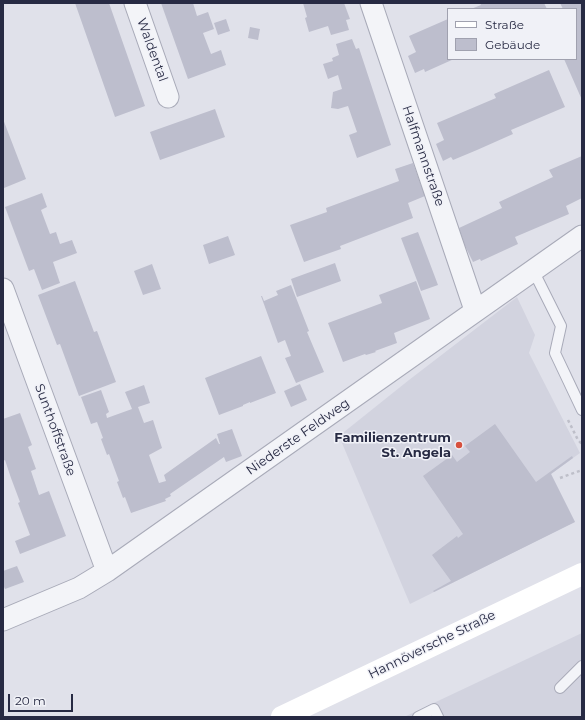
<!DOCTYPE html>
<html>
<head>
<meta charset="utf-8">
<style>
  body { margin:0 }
  #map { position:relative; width:585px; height:720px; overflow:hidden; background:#e0e1ea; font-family:Montserrat,sans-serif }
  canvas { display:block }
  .frame { position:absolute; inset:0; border:4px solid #272a43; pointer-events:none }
  .legend { position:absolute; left:447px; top:8px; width:130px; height:52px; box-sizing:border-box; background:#f0f1f7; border:1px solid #a0a1af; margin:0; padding:5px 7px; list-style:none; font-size:12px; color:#272a43 }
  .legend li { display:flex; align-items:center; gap:8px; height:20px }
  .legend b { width:20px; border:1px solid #a0a1af }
  .scale { position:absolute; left:8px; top:694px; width:65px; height:18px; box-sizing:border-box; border:2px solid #272a43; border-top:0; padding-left:5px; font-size:12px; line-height:14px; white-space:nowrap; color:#272a43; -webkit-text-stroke:3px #f0f1f7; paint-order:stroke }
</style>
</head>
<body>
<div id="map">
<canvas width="585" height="720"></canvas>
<div class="frame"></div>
<ul class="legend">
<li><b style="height:5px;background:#fff"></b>Straße</li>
<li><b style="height:11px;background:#bdbecd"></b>Gebäude</li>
</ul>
<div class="scale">20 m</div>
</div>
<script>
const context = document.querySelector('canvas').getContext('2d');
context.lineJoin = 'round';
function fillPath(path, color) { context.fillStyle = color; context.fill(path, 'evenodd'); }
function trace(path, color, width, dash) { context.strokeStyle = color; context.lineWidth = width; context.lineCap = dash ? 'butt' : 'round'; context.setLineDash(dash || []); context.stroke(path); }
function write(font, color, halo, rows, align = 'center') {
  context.font = font + ' Montserrat,sans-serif'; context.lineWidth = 3; context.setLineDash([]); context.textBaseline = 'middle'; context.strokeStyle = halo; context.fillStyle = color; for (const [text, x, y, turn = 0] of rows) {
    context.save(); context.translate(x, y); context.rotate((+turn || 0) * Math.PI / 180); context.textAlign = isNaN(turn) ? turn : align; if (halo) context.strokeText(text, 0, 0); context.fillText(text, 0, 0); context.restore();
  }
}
fillPath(new Path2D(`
  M517 297 535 335 529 353 580 453 551 474 575 522 410 604 339 436 409 380Z
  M582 633V717H404Z`), '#d2d3df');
fillPath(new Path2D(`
  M75 3H109L145 106 115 117Z
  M161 3H193L197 16 208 12 214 29 203 33 211 54 221 50 226 65 188 79Z
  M303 3H344L350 19 346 20 349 30 331 35 328 26 309 32 305 18 307 17Z
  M480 3H544L547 9H471L481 5Z
  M560 3 582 4V100L564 59H576V9H563Z
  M226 19 230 31 218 35 214 23Z
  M448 19V59H454L425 72 424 69 415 73 408 56 416 52 409 36Z
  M250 27 260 29 258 40 248 38Z
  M352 39 356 49 359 48 391 145 357 158 349 135 357 132 348 106 338 109 331 108 333 92 342 89 338 75 328 79 323 64 333 61 332 58 339 55 336 44Z
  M549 70 565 107 511 130 513 134 477 150 453 160 451 157 443 161 436 144 444 140 437 123 496 98 494 94Z
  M215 109 225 137 160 160 150 132Z
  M3 119 26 179 4 188 3 185Z
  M582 156V198L566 206 569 214 515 237 518 244 481 261 480 259 473 262 465 246 459 228 502 208 499 202 553 177 549 170Z
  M413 163 425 196 408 203 413 218 340 246 341 249 304 262 290 225 327 212 326 208 399 181 395 169Z
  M42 193 47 207 41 210 50 234 56 232 60 244 72 240 77 253 53 262 60 283 42 290 34 269 29 271 5 207Z
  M418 232 438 285 421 291 401 238Z
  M228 236 235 255 209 264 203 245Z
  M335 263 341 281 297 297 291 279Z
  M152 264 161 289 143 295 134 271Z
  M75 281 94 332 97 331 116 382 79 396 60 344 57 345 38 295Z
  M416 281 430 319 394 333 397 343 375 351 376 352 366 355 365 354 343 362 328 323 382 303 379 295Z
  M291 285 309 331 307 332 324 372 296 383 285 358 291 356 285 340 278 343 261 296H262L264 301 278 295 276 291Z
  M261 356 276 393 250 403V402L243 405V406L219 415 205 378Z
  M300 384 307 400 291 407 284 391Z
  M144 385 150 403 138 407 144 423 153 420 162 448 149 455 159 483 166 481 164 475 216 438 219 444H220L217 434 232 429 242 456 226 462 224 457 170 494 171 496 165 499 166 501 131 513 125 497 123 498 117 482 119 481 109 454 107 455 101 439 103 438 97 422 91 424 81 397 101 390 109 412 106 414 107 418 132 409 125 392Z
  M20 413 32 445 28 447 36 469 31 471 39 495 49 491 66 536 20 554 15 541 30 535 18 503 20 502 11 478 5 460 3 461V419Z
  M495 424 536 482 572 456 573 458 551 474 575 522 434 592 433 591 451 581 432 555 457 536 458 538 463 534 423 476 452 455 457 462 470 452 465 446Z
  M17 566 24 582 5 589 4 587H3V571Z`), '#bdbecd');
const lane = new Path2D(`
  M533 270 561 326 555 353 582 410
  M560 688 582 666
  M418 717 434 709 438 717`);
const street = new Path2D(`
  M135 3 168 97
  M371 3 475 310
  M3 289 107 571
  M3 620 79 588 107 571C266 460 423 347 582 236`);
trace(lane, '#a8aab8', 12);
trace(street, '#a8aab8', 23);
trace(new Path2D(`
  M568 420 578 440 582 444
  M560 478 582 470`), '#bebfc9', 2.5, [3, 3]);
trace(lane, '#f3f4f8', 10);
trace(street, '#f3f4f8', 21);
trace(new Path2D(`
  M282 717 582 574`), '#fff', 22);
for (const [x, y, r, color] of [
  [459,445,4,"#d7503d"]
]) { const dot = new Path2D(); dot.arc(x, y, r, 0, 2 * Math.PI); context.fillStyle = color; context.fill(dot); trace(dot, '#f0f1f7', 1.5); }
write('13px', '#272a43', '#f0f1f7', [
  ["Waldental",152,50,70],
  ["Halfmannstraße",423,156,71],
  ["Sunthoffstraße",55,430,70],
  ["Niederste Feldweg",298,437,-35],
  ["Hannöversche Straße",432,645,-26]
]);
write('bold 13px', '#272a43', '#f0f1f7', [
  ["Familienzentrum",451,438],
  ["St. Angela",451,453]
], 'right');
</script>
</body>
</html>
